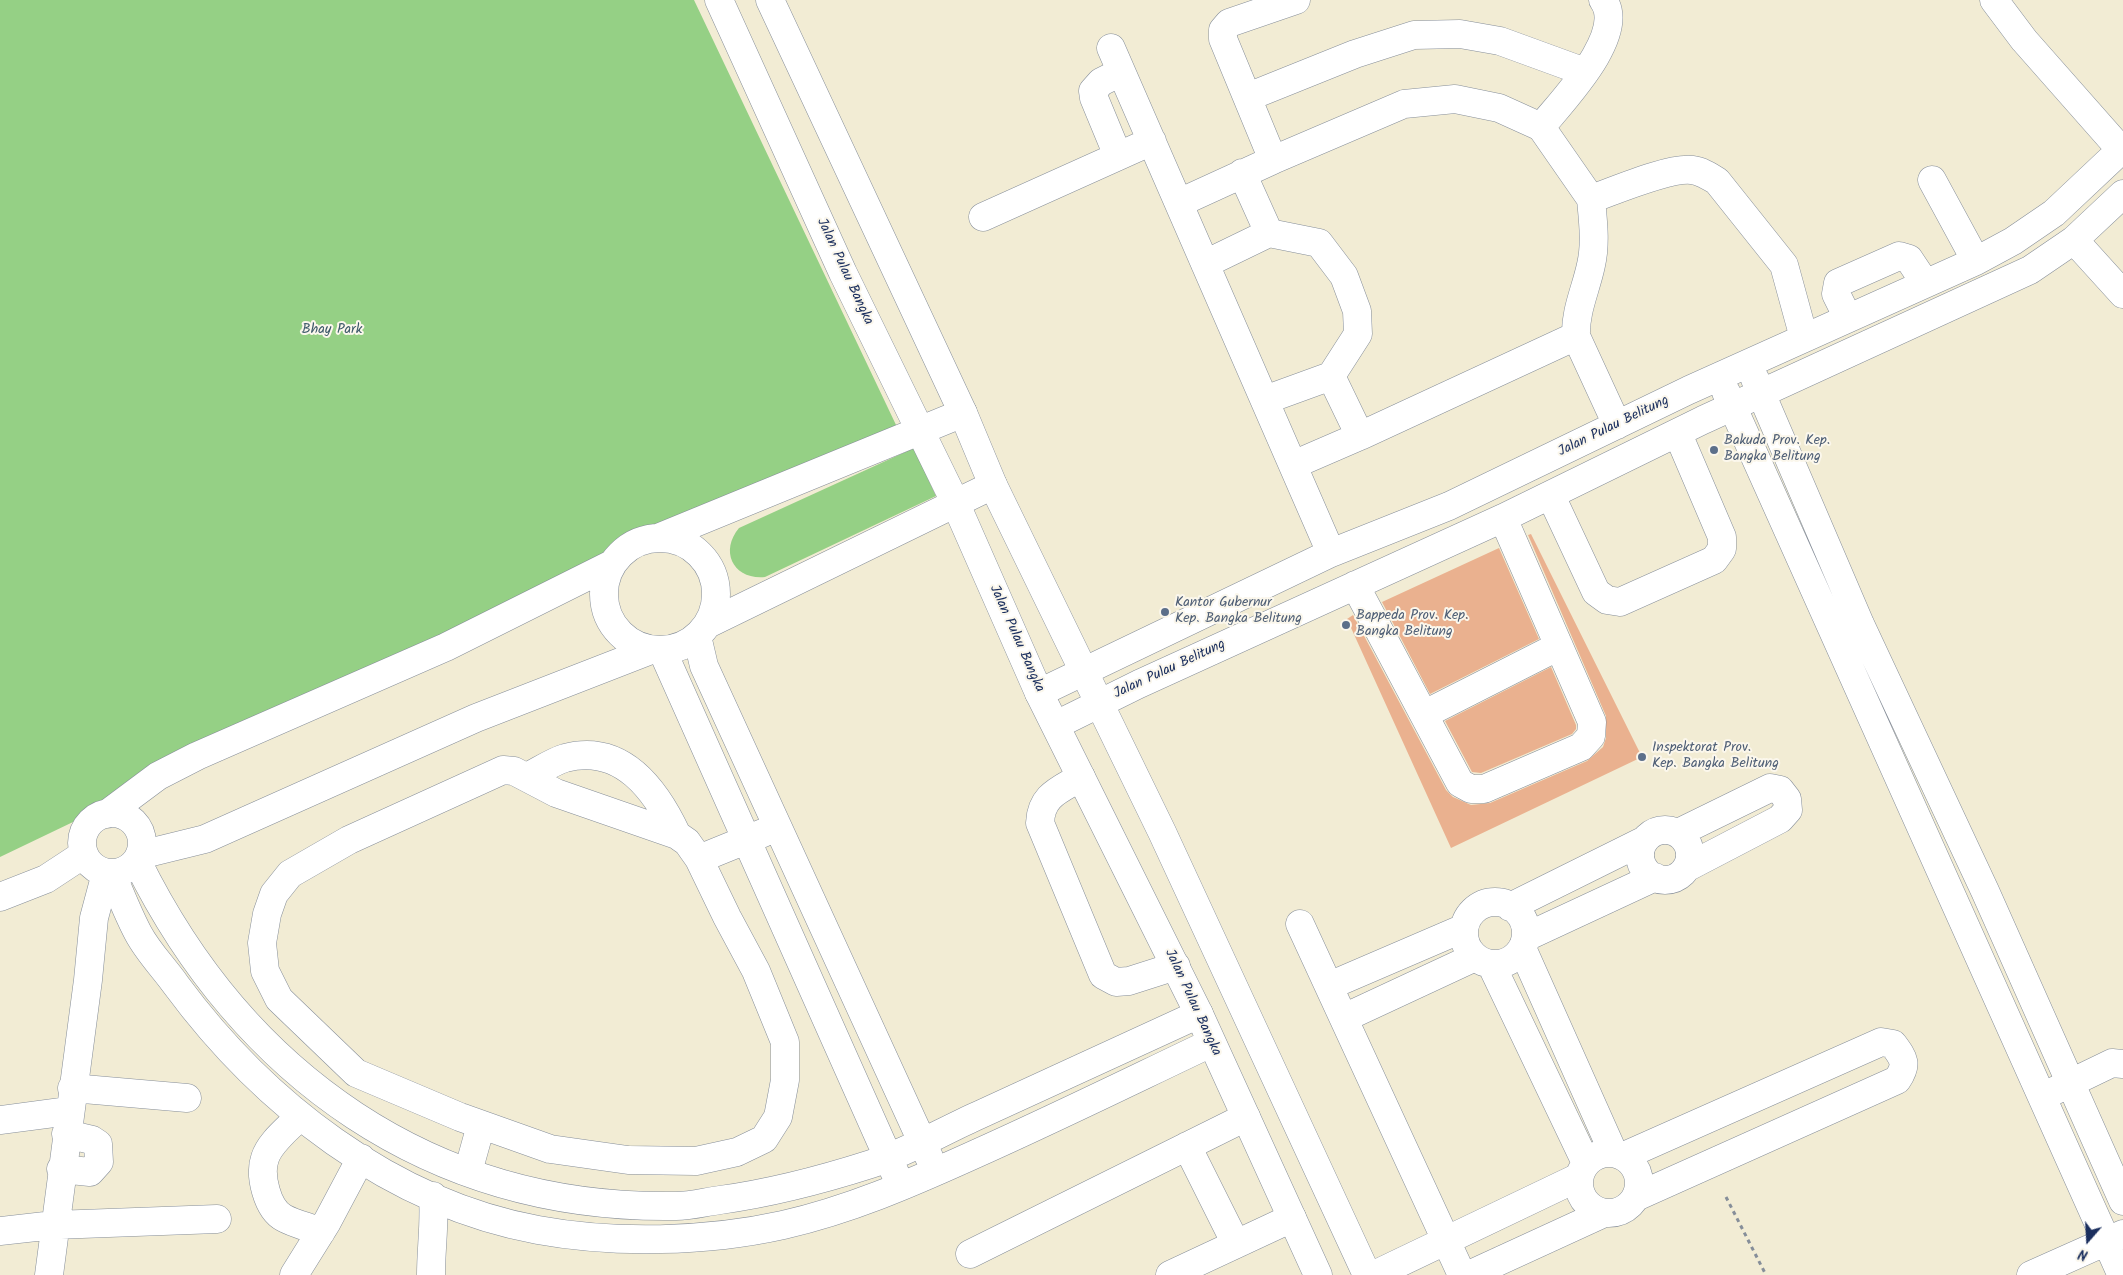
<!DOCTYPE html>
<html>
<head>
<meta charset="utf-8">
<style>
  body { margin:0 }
  #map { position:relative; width:2123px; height:1275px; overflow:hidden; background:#f2ecd4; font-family:Kalam,sans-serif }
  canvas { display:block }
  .north { position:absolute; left:2063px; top:1215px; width:50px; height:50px; -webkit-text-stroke:4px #fbf7ec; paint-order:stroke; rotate:199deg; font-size:14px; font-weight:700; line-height:20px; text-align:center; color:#1b2f5e }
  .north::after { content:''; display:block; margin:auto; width:18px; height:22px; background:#1b2f5e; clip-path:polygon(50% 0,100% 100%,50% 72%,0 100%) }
</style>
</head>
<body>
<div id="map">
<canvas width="2123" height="1275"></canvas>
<div class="north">N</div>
</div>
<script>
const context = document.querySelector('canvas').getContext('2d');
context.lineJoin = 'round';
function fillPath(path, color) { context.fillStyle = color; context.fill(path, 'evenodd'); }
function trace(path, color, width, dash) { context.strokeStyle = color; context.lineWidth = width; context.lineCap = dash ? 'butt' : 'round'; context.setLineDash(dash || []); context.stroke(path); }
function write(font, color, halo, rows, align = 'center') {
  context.font = font + ' Kalam,sans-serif'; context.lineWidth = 4; context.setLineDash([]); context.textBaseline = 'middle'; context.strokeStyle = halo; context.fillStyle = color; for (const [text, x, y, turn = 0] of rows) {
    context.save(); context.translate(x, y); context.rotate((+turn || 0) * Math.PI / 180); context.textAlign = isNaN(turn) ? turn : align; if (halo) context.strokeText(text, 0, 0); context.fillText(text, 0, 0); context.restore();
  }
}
fillPath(new Path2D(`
  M0 0H694L897 427 0 857Z
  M914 448 936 496 765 577C734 580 719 552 739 528Z`), '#95d085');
fillPath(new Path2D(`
  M1531 534 1642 757 1451 848 1347 619 1353 615 1446 790 1453 797 1471 805 1490 803 1587 761 1603 747 1606 738V716L1528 535Z
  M1499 548 1539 639 1430 694 1382 602Z
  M1551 667 1576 725V729L1572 734 1481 773 1472 772 1445 721Z`), '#eab18f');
const minor = new Path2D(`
  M1994 0 2024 40 2121 150
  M1111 48 1331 553
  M1248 97 1355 54 1414 35 1460 34 1500 41 1585 72
  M1541 127C1561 102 1628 34 1603 0
  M1118 156 1094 98 1093 91 1101 82 1121 72
  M1273 160 1223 39V30L1229 23 1296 0
  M1242 173 1269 233
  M1932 180 1976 261
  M1591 199C1593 221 1596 243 1591 265 1586 289 1575 311 1576 336L1617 425
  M1179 203 1273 160 1404 104 1455 99 1499 108 1541 127 1591 199C1614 191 1669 167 1692 170 1701 171 1709 176 1717 181L1784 265 1804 338
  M983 217 1152 141
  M2074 240 2123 294
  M1205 264 1269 233 1319 243 1344 276 1357 311 1358 334 1331 376 1265 400
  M1848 318 1836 294 1838 283 1899 256 1909 259 1925 283
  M1331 376 1360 436
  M1755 379 1860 624 1985 891 2123 1201
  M1726 392 2119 1269
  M1293 465 1360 436 1576 336
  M1551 496 1596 592 1607 600 1620 602 1714 560 1722 549V537L1678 434
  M604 594a56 56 0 1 1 112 0a56 56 0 1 1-112 0Z
  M658 538 963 413
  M1355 585 1460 783 1471 789H1484L1581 747 1591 736 1592 722 1503 518
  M708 624 993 485
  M697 636 704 666 929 1157
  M662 650 895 1173
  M1039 693 1331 553 1449 506 1689 390 1976 261 2013 241 2054 213 2123 148
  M1425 714 1559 646
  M1056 725 1139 684 1503 518 1703 420 2030 270 2074 240 2123 194
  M503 770 514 771 556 793 677 835 687 842 699 859 727 917 756 971 785 1042V1080L778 1117 764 1139 737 1152 696 1161 628 1160 550 1149 460 1117 356 1073 279 999 265 971 262 943 267 914 274 894 290 874 349 840Z
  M527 777C539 771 552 762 565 758 622 743 656 790 677 835
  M1081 777C1060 790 1041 795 1040 823L1103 975 1116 982 1129 981 1176 966
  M82 843a30 30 0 1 1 60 0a30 30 0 1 1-60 0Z
  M107 814 158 776 197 756 446 647 612 564
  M1640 855a25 25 0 1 1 50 0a25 25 0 1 1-50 0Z
  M1678 833 1770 788 1780 790 1787 799 1788 810 1780 819 1688 867
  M140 855 205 839 476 718 651 650
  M699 859 763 833
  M137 861C243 1076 432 1210 676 1206 691 1206 705 1202 720 1200 771 1193 821 1180 871 1164 908 1152 943 1131 979 1115 1052 1081 1126 1048 1199 1014
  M112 874C120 894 128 914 138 933 148 952 164 968 176 985 263 1103 391 1203 538 1230 614 1244 707 1242 783 1225 849 1210 909 1184 971 1156 1052 1120 1131 1081 1211 1043
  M0 897 46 879 84 854
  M1464 933a31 31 0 1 1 62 0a31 31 0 1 1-62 0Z
  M1510 907 1643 841
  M1300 924 1462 1275
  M1526 937 1655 877
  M1522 948 1613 1152
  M1491 964 1586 1163
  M1329 986 1464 928
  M1344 1018 1475 957
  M72 1088 187 1098
  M2054 1091 2112 1063 2123 1064
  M300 1116C289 1128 270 1142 265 1158 259 1175 267 1209 284 1218 295 1224 309 1227 321 1232
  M0 1120 69 1111
  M1187 1146 1236 1244
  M1579 1183a30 30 0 1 1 60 0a30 30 0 1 1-60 0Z
  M1624 1156 1881 1042 1893 1044C1904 1059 1908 1064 1897 1080L1636 1197
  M61 1169 90 1172 99 1162 98 1144 92 1140 66 1134
  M468 1172 481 1125
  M0 1231 54 1225 217 1219
  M970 1254 1246 1117
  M49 1275 88 980 94 918 106 873
  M294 1275 327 1222 361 1158
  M431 1275C431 1248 435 1223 433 1196
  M1170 1275 1292 1218
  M1374 1275 1579 1177
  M1469 1275 1604 1213
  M2031 1275 2123 1234`);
const major = new Path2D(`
  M719 0 843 273 955 502 1039 693 1199 1014 1318 1275
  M770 0 963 413 993 485 1162 832 1367 1275`);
trace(minor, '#868e99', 29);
trace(major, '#868e99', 29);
trace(new Path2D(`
  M1726 1197 1766 1275`), '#868e99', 3, [4, 4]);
trace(minor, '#fff', 28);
trace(major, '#fff', 28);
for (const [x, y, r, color] of [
  [1714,450,5,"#5c6f8a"],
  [1165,612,5,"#5c6f8a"],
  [1346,625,5,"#5c6f8a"],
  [1642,757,5,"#5c6f8a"]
]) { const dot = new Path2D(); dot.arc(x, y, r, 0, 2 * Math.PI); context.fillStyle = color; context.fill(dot); trace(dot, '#fbf7ec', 2); }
write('14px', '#1b2f5e', '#fbf7ec', [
  ["Jalan Pulau Bangka",844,272,65],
  ["Jalan Pulau Belitung",1614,427,-26],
  ["Jalan Pulau Bangka",1016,639,66],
  ["Jalan Pulau Belitung",1170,670,-25],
  ["Jalan Pulau Bangka",1192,1003,65]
]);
write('14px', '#3a5768', '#fbf7ec', [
  ["Bhay Park",332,331]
]);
write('14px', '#4e5e75', '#fbf7ec', [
  ["Bakuda Prov. Kep.",1724,442],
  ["Bangka Belitung",1724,458],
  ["Kantor Gubernur",1175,604],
  ["Kep. Bangka Belitung",1175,620],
  ["Bappeda Prov. Kep.",1356,617],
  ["Bangka Belitung",1356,633],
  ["Inspektorat Prov.",1652,749],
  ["Kep. Bangka Belitung",1652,765]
], 'left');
</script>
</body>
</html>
